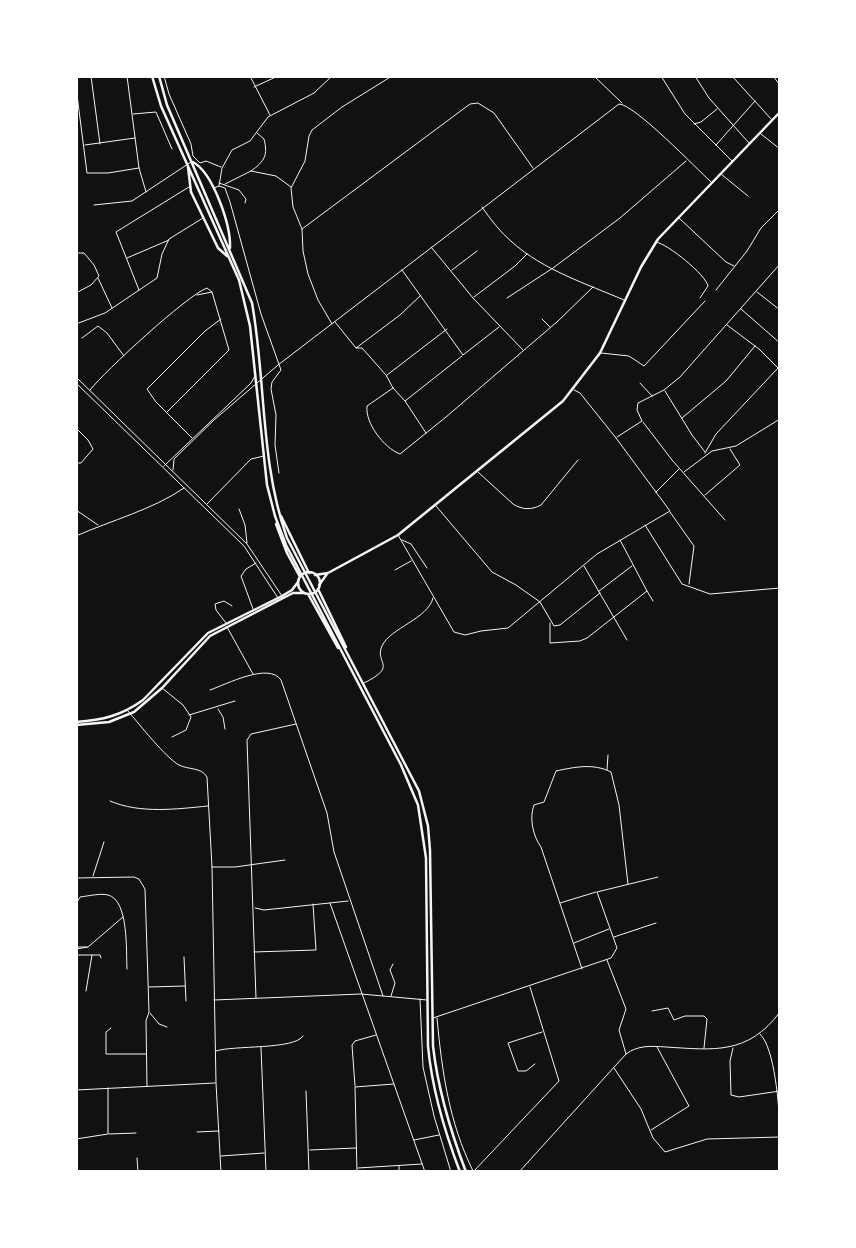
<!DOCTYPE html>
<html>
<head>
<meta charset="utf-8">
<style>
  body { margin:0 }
  #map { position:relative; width:856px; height:1248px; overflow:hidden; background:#111; font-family:Manrope,sans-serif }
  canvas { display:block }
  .frame { position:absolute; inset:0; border:78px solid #fff; pointer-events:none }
</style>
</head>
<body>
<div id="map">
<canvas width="856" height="1248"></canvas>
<div class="frame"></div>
</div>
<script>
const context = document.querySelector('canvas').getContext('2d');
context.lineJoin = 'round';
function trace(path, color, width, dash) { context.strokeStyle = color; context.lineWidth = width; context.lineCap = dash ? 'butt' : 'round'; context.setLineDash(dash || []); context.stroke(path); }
trace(new Path2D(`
  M91 76 100 144
  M127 76 139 168 146 192
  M164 76 169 94 191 144 193 156 200 163 206 161 221 167
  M250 76 270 115
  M594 76 622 103
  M661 76 685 114 732 161
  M695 76 709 98 749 143
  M732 76 772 120
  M773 76 780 85
  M76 87 87 173H108L139 168
  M254 87 278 76
  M133 114 156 112 172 149
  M694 124 701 122 717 109
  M761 134 780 149
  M85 145 135 138
  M716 145 755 101
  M251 171C265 161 268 155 264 139L257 133
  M721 174 748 196
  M219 183 239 190 246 199 245 203
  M225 184 251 171 276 176 291 187
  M219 186 225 188 230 202 261 314 281 370 272 382 271 389 276 415 275 445 279 473
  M214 188 219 186 222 168 232 150 250 141 268 117 314 93 332 76
  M94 205 132 201 191 162
  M482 207C491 220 500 232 512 242 543 270 587 284 624 300
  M679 218 726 262 734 266
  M302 229 470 104 478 103 494 113 533 168
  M656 242C668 244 706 275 708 286L700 298
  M431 247 473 298 523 350
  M76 253H84L94 265 99 276 91 285 76 293
  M127 258 169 240
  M402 270 463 355 499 327
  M452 270 477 251
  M98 278 112 308
  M139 290 116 232 189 187
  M716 290 747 251 761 228 780 209
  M757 292 780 310
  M197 295 212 292
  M474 297 515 266 527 254
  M507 298 553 268 620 218 686 161
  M741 309 780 343
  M542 319 550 327
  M335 322 356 348
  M76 324 105 313 157 278 162 254 169 239 203 218
  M332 324 318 300 308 274 303 251 302 229 293 207 291 188 305 161 309 136 312 130 342 107 392 76
  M727 325 759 349 780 370
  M82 338 98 326 107 333 124 356
  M601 353 629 356 644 366 705 301
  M387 375 447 329
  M76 377 247 544 282 596
  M76 383 244 546 278 598
  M640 383 652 396
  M393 388 367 406C365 423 384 448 400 454L446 417 558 321 593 287
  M90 390C105 371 186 296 207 288L212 292 229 350 167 412
  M665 391 692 435 705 452
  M405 401 393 388 386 375 362 348H356L400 315 421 295
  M682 418 726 381 755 346
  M643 422 672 460 725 520
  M76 428 88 440 93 449 81 463H76
  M426 433 405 401 462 356
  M617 437 642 421 637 410 638 403 664 390 680 377 780 264
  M192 438 156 402 147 389 205 331 221 319
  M705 453 716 434 778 368
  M164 466 251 383 255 376
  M173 470 174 459 214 420 278 365 619 104C634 104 697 169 711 182
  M478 472 513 504C522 510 532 510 541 505L578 460
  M684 472 712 451 736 446 780 419
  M656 492 679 469
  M705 495 740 465 730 449
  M207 504 251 459 264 456
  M436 506 492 572 516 585 540 602 554 626 560 625 600 593
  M239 509 245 525 247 543
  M76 510 98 525
  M670 512 694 546 689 584
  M645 525 682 584 710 594 780 588
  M398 535 454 632 465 635 481 631 508 628 597 554 670 511 616 438 580 393 574 390
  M76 536C112 520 152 510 184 488
  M402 540 411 544 427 568
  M584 566 627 640
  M395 570 411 561
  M599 591 632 566
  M647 591 653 601
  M253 609 241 576 246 569 256 563
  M226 623 216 610 215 604 224 601 232 606
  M550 623V643L580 641 587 638 647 591 620 540
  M227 627 253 674
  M364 683C399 666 374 663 382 646 390 628 428 619 433 598
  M162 688 183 705 191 717 186 730 172 737
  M210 690C227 684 269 662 281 680L327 813 334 852 383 996
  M218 709 223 717 225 729
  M128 711C140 725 165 757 179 765 189 770 201 767 207 777L212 867 216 1083 221 1172
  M189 715 235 701
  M607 770 608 755
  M110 801C140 814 177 809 208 806
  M212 867H235L285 860
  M93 876 104 842
  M76 878 134 877 139 879 145 889 149 1012 146 1021 147 1086
  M330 903 425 1172
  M560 903 596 892
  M76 904 80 897C88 896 101 893 108 895 129 900 126 952 127 969
  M255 908 264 910 348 901
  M614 937 656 923
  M574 943 609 929
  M76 947H87
  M76 949 88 947 123 917
  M254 952 316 950 313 904
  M76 955H100L101 958
  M184 957 186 1001
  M607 960 626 1009 619 1030 626 1054
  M582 969 541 847C533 836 529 818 534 805L544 802 556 771C575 767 593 763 611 772L619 805 628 884
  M149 987 185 986
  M86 991 92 955
  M391 996 395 983 390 970 393 964
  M256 998 247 740 251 734 296 724
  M420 999 423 1067 434 1116 451 1172
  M214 1000 361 994 427 1000
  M652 1011 668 1008 674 1020 685 1016H704L707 1019 704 1048
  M150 1013 159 1024 167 1027
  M433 1018 611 958 617 948 597 892 658 877
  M437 1018C442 1072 449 1122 473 1171
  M111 1028 106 1032V1054H146
  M760 1034C775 1048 779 1107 780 1129
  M261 1047 266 1172
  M733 1048 730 1061 731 1095 739 1097 780 1091
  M216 1051C233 1045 295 1050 303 1036
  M535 1064 526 1071H518L508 1043 542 1032
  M614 1068 641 1109 653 1138 665 1152 707 1139 780 1137
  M355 1086 352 1045 355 1041 376 1035
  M76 1090 215 1083
  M306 1091 309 1172
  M651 1130 689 1106 657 1047
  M197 1132 219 1131
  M109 1134 136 1133
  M76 1139 108 1134V1088
  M414 1140 439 1135
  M310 1150 356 1148
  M76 1154 77 1172
  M221 1156 264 1153
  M137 1158 138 1172
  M399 1166V1172
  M358 1168 422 1164
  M357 1172 355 1087 394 1084
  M473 1172 559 1081 530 987
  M519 1172 626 1054C638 1045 651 1046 666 1047 714 1050 748 1055 780 1012`), '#f5f5f5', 1);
trace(new Path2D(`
  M315 575 328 573 398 535 563 401 600 353 641 267 658 239 780 112
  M319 585 327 574
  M76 722C102 720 121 716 143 700L208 633 282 596 292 590 298 582
  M76 725 109 722 134 712 162 688 210 636 293 593H304`), '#f5f5f5', 2.5);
trace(new Path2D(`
  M152 76 161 106 239 280 250 326 267 485 275 516
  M159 76 167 105 252 303C266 380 260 463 287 538L419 791 428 826 430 850 433 1046C438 1090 450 1130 466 1172
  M193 162C213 173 231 225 230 248
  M188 167 191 192 218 248 227 256
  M275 516 286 545 401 765 418 805 426 858 428 1046C432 1090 444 1130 460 1172
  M281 516 309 573
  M276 524 287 553 300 577
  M298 583a11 11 0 1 1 22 0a11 11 0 1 1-22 0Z
  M318 589 346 647
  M308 594 338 648`), '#f5f5f5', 2.5);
</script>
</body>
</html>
